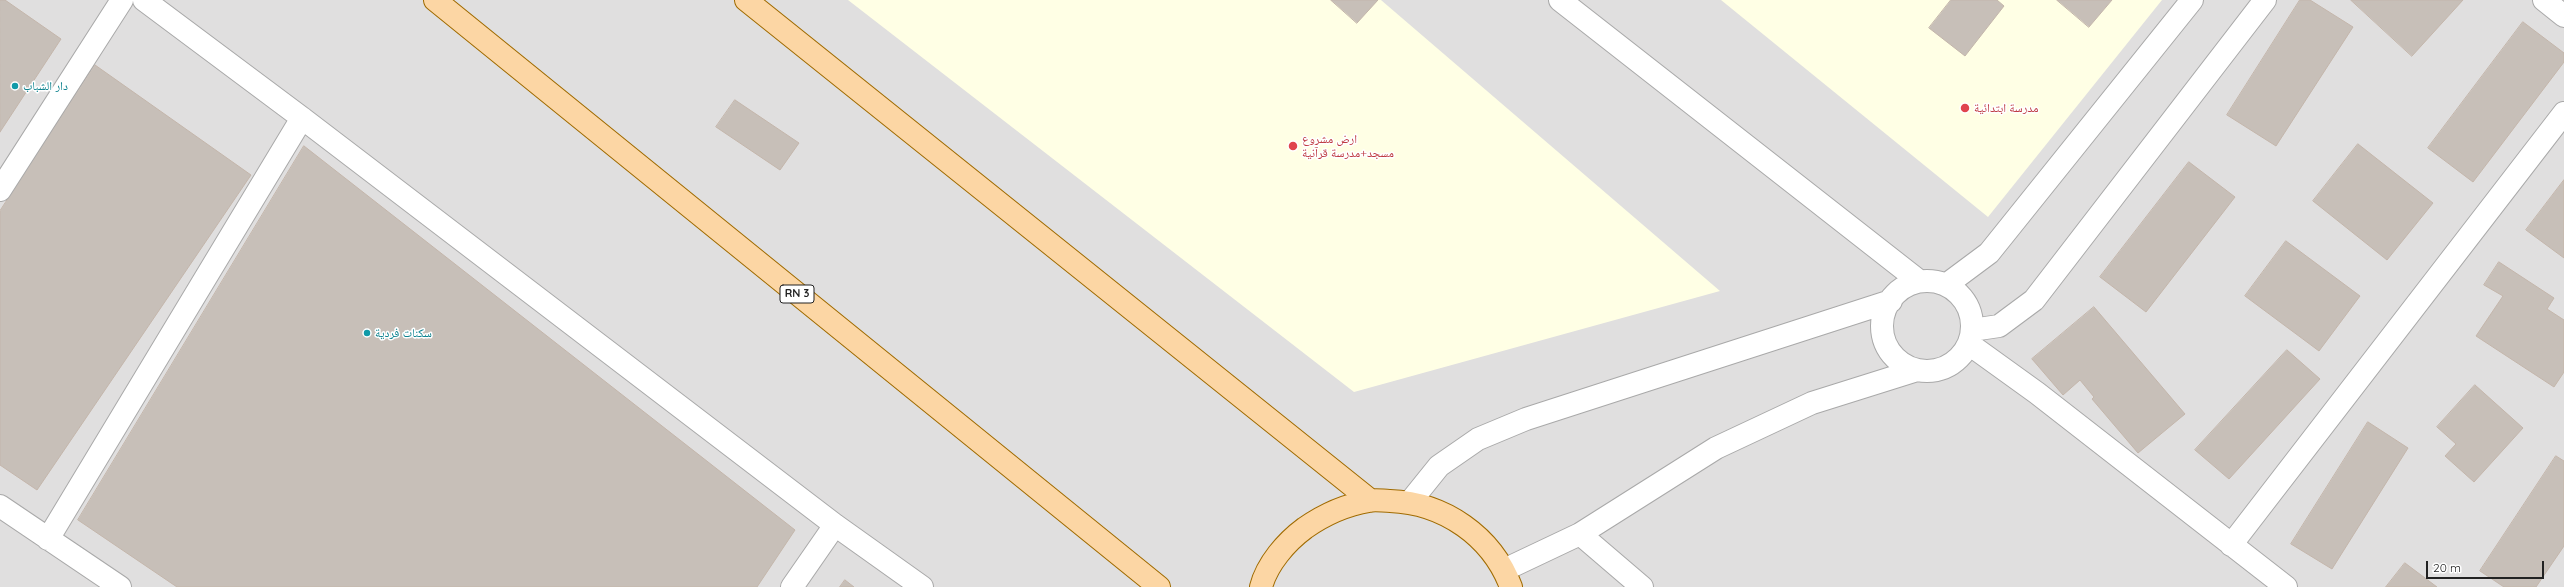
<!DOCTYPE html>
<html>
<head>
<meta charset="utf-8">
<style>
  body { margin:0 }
  #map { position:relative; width:2564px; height:587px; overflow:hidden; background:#f2efe9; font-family:Quicksand,sans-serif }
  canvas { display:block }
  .scale { position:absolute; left:2426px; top:561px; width:118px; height:18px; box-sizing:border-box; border:2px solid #222; border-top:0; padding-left:5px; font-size:12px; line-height:14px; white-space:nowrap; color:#222; -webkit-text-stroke:3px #fff; paint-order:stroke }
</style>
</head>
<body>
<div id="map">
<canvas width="2564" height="587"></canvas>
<div class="scale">20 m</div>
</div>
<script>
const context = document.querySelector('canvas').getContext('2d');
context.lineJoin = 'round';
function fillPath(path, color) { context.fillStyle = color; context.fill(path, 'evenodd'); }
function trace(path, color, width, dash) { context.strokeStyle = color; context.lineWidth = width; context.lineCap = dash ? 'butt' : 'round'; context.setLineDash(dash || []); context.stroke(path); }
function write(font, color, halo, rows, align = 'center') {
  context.font = font + ' Quicksand,"Noto Naskh Arabic",sans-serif'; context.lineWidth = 3; context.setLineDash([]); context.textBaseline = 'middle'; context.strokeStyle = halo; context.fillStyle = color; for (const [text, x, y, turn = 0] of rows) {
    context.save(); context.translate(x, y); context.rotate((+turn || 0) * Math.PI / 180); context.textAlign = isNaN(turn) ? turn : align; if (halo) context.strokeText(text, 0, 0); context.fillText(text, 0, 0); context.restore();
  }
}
fillPath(new Path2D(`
  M0 0H2564V587H0Z`), '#e0dfdf');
fillPath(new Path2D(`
  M848 0H1381L1720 291 1354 392Z
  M1721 0H2162L1988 217Z`), '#ffffe5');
const building = new Path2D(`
  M0 0H5L61 39 0 132Z
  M1331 0H1378L1357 23Z
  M1951 0H1997L2004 6 1965 56 1929 28Z
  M2057 0H2112L2089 27Z
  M2300 0H2310L2353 27 2276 146 2227 115Z
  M2351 0H2463L2412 56Z
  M2523 22 2564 53V62L2473 182 2428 148Z
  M95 65 251 175 37 490 0 465V211Z
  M735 100 799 143 780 170 716 127Z
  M2358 144 2433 203 2387 260 2313 201Z
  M304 146 795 530 757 587H177L78 520Z
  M2189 162 2235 197 2146 312 2100 277Z
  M2564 180V258L2526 230Z
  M2286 241 2360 296 2319 351 2245 296Z
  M2499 262 2554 298 2547 309 2564 320V372L2554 387 2476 336 2503 296 2484 285Z
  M2094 307 2185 414 2138 453 2092 399 2094 397 2080 380 2063 395 2032 359Z
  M2287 350 2320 379 2229 479 2195 450Z
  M2475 385 2523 428 2474 482 2445 456 2456 444 2437 427Z
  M2368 422 2408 448 2332 569 2291 544Z
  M2556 456 2564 461V546L2536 587H2504L2480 571Z
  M2405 563 2437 587H2386Z
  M845 580 854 587H840Z`);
fillPath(building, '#c7bfb8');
trace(building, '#c4b6ab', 1);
const minor = new Path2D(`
  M144 0 302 118 835 525 922 587
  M1560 0 1919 281
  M2544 0 2564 16
  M0 190 122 0
  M1882 326a45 45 0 1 1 90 0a45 45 0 1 1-90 0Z
  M1946 285 1989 253 2192 0
  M1972 330 1999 326 2034 300 2265 0
  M1969 344 2037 393 2286 587
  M1410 502 1439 466 1478 439 1526 419 1891 301
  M0 506 120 587
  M1580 534 1642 587
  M48 539 302 118
  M2231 545 2564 113
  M1504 570 1580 534 1716 448 1812 403 1917 370
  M792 587 835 525`);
const primary = new Path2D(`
  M435 0 1159 587
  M746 0 1370 500
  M1261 587C1267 564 1286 542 1305 528 1325 514 1345 505 1369 501 1375 499 1383 501 1390 501 1444 503 1492 536 1511 587`);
trace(minor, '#a9a9a9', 24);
trace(primary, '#a06b00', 24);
trace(minor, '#fff', 22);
trace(primary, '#fcd6a4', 22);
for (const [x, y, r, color] of [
  [15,86,4,"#0f9aa8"],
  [1965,108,5,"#e0444e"],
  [1293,146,5,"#e0444e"],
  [367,333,4,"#0f9aa8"]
]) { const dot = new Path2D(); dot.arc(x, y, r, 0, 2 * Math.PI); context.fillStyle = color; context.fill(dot); trace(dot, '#fff', 1.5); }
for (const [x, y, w] of [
  [797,294,34]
]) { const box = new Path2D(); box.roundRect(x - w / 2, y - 9, w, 18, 3); context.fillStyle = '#fff'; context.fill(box); trace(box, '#222', 1); }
write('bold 11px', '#222', null, [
  ["RN 3",797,294]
]);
write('12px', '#0d838f', '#fff', [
  ["دار الشباب",23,86],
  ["سكنات فردية",375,333]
], 'left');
write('12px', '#be3a42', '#fff', [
  ["مدرسة ابتدائية",1974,108],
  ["ارض مشروع",1302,139],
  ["مسجد+مدرسة قرآنية",1302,153]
], 'left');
</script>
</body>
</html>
